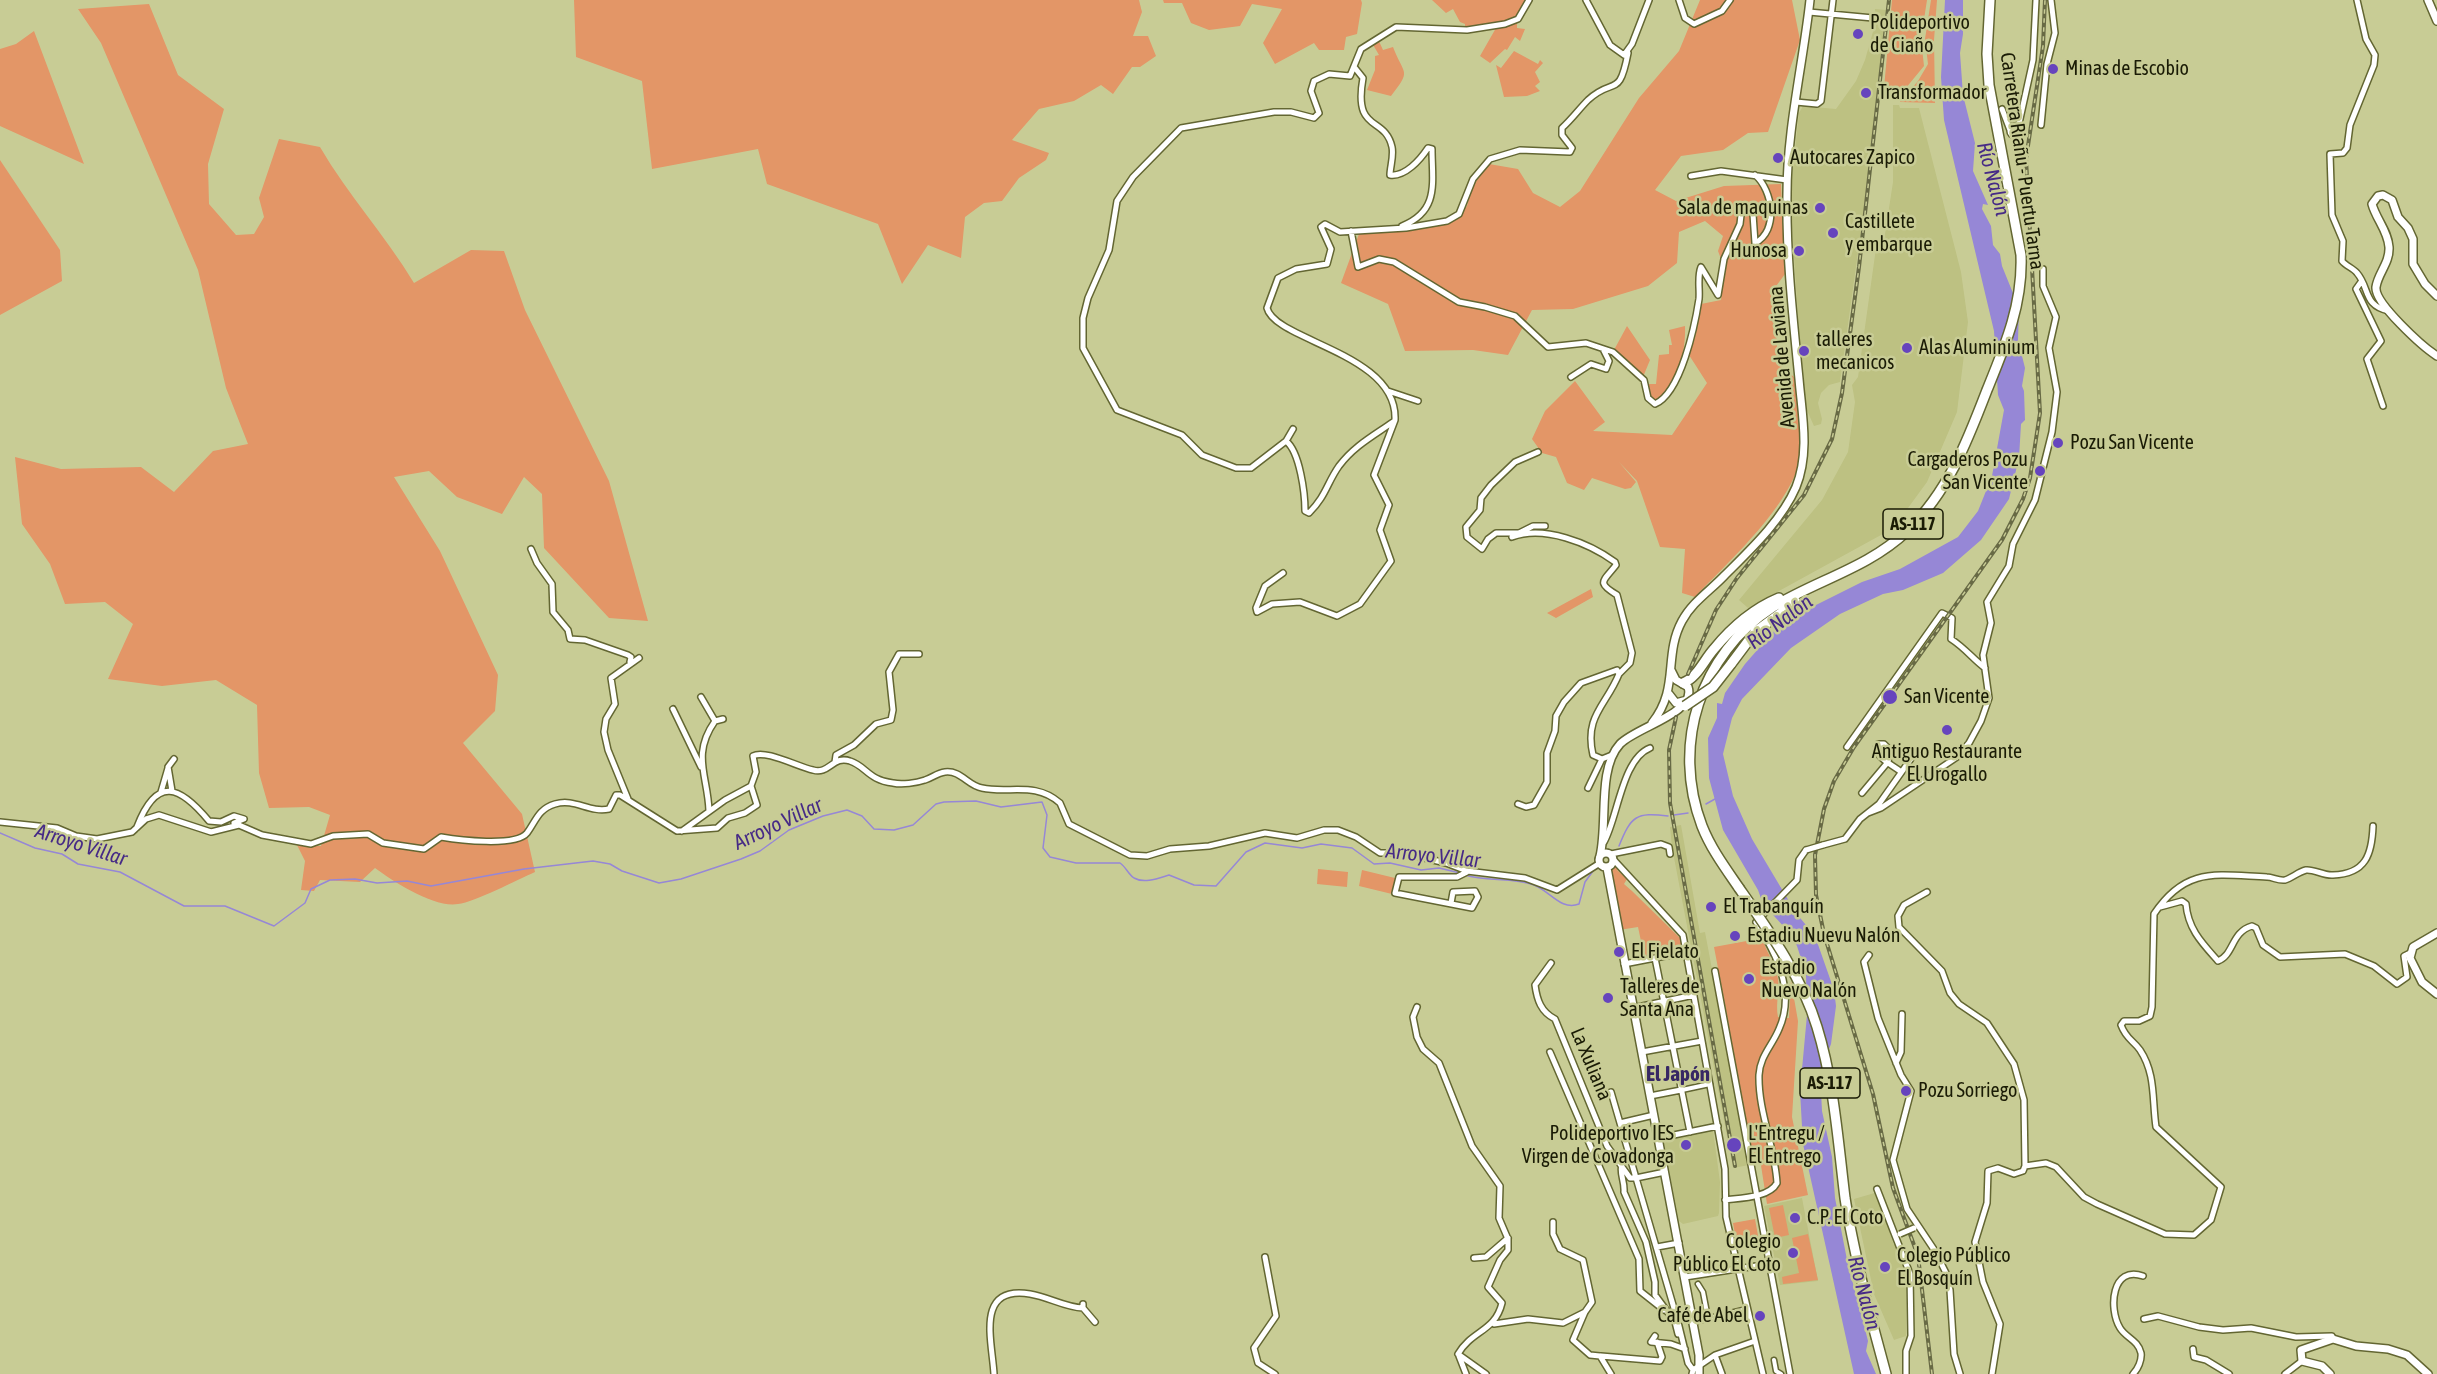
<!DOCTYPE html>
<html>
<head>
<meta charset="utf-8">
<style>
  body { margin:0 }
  canvas { display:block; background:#c8cc95 }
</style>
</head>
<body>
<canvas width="2437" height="1374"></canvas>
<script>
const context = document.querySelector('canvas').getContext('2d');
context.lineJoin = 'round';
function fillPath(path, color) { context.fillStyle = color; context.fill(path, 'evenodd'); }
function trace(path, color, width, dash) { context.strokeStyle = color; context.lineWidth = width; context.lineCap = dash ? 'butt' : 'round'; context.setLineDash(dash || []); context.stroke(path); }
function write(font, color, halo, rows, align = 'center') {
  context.font = font + ' "Asap Condensed",sans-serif'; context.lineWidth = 5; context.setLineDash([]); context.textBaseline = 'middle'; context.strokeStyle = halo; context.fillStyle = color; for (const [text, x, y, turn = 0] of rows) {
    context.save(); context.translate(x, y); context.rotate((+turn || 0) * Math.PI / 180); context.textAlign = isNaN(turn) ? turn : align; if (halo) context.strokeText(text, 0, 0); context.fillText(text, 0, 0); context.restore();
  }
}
fillPath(new Path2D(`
  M1875 9 1886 10 1873 144 1840 382 1829 385 1821 393 1818 403 1822 419 1821 424 1814 426 1805 406 1802 376 1790 197 1799 113 1803 106 1836 109 1856 81 1865 60 1874 28Z
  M1893 105H1899L1900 108H1919L1961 272 1968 322 1957 412 1927 482 1908 508 1881 535 1748 608 1739 600 1822 500 1848 452 1855 402 1852 385 1858 377 1876 248 1885 234 1893 182Z
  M1681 825 1700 933 1705 932 1749 1165 1733 1168 1672 847 1670 827Z
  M1713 1130 1720 1182 1719 1213 1718 1216 1683 1224 1679 1221 1664 1143 1666 1139Z
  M1878 1192 1893 1233 1890 1234 1894 1245 1896 1244 1906 1278V1336L1894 1340 1874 1294 1854 1199Z
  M1802 1198 1818 1281 1780 1285 1764 1206Z`), '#bdc182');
fillPath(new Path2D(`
  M574 0H1139L1142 12 1133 36H1148L1156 56 1140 67H1132L1113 94 1101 85 1074 101 1039 109 1012 140 1049 153 1046 160 1019 178 1002 201 984 203 965 217 961 258 928 245 902 284 878 224 767 184 758 149 652 169 642 81 576 57Z
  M1163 0H1361L1362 3 1357 34 1346 37 1344 50H1319L1314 43 1275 64 1263 43 1282 9 1252 4 1240 26 1209 30 1191 23 1182 3H1164Z
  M1432 0H1528L1521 16 1507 21 1465 28V24L1460 22 1453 9 1446 13Z
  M1700 0H1792L1800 40 1768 132 1748 133 1723 150 1681 156 1655 190 1676 201 1724 186 1781 184 1785 274 1774 289 1778 363 1795 378C1798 402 1805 430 1801 455 1793 504 1729 561 1695 597L1682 593 1685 549 1660 547 1637 481 1619 462 1636 482 1631 488 1625 489 1592 478 1584 490 1567 483 1556 457 1542 453 1532 439 1545 411 1575 381 1605 422 1593 431 1672 435 1707 383 1689 355 1701 304 1721 300 1724 267 1718 251 1723 236 1705 221 1679 232 1677 263 1648 286 1573 309 1532 310 1508 355 1473 350 1405 351 1388 304 1341 283 1359 234 1422 228 1454 221 1467 206 1472 187 1489 164 1518 169 1533 193 1560 207 1580 191 1639 98 1679 51Z
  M1892 0H1927L1921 39 1924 66 1896 100 1883 99Z
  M1931 0H1937L1934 40 1935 103 1900 102 1918 81 1928 64 1925 39Z
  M149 4 178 75 224 109 208 164 209 204 236 235 254 234 264 217 259 198 279 139 320 147C348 195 385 235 414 283L471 250 504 251 525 310 609 481 648 621 609 618 544 548 542 494 524 477 502 514 457 497 429 471 394 477 440 551 498 675 495 711 463 743 522 814 535 872C517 880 475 902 458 904 434 908 394 882 375 868L360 882 320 880 314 891 301 890 305 861 297 845 321 846 330 815 309 807 269 808 259 773 257 705 216 680 162 686 108 679 133 624 105 602 65 604 50 564 22 524 15 457 61 469 141 467 174 492 213 451 248 444 226 388 198 270 101 43 78 9Z
  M1517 21V28L1525 29 1520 41 1515 37 1507 50 1505 49 1490 63 1480 56 1496 28Z
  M34 31 84 164 0 126V49L16 44Z
  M1378 39 1383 50 1393 47C1404 76 1412 69 1391 96L1367 90 1375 70V56L1379 55 1372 43Z
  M1514 51 1538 64 1540 60 1543 63 1535 72 1540 82 1535 86 1540 91 1527 96 1504 97 1496 65 1501 68Z
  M0 160 60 250 62 281 0 315Z
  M1627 326 1650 360 1643 377 1614 350Z
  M1685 326C1686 351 1678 388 1655 402L1650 398 1646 384H1656L1659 355 1669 354V345H1672L1669 330Z
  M1591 589 1593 597 1556 618 1547 613Z
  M1612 865 1619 866 1617 870 1627 879 1624 884 1632 891 1679 937 1683 935 1686 952 1645 960 1638 927 1619 930 1607 868Z
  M1318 869 1348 872 1347 887 1317 884Z
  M1362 870 1395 878 1392 894 1359 886Z
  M1763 938C1765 951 1774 960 1777 974 1781 988 1775 1002 1778 1017L1789 1018 1791 981 1798 1021 1792 1117 1808 1195 1767 1204 1760 1159 1751 1160 1725 1027 1729 1026 1714 947Z
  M1783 1205 1789 1235 1775 1238 1769 1208Z
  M1755 1219 1759 1241 1737 1245 1733 1223Z
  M1808 1234 1818 1280 1783 1284 1782 1277 1799 1273 1792 1238Z`), '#e39667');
fillPath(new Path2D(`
  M1945 0H1963V34L1960 53 1963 95 1975 143 1973 171 1988 205 1983 204 1982 209 1991 226 1993 245 2000 254 2002 266 2019 308 2018 340 2025 368 2022 386 2024 391 2025 420 2021 424 2019 458 2009 499 1981 540 1943 573 1903 590 1883 594 1840 614 1791 648 1742 699 1732 718 1723 754 1733 796 1752 839 1796 913 1815 936 1834 990 1836 1006 1831 1044 1820 1072 1822 1111 1832 1157 1835 1198 1848 1265 1863 1321 1868 1341 1866 1351 1876 1374H1854L1803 1144 1800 1091 1807 1015 1806 974 1797 946 1786 929 1763 904 1758 890 1723 830 1709 778 1708 738 1717 718V703L1722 704 1725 693 1745 664 1773 632 1810 608 1862 582 1900 569 1958 537 1978 511 1992 476 2004 410 1998 395 1994 331 1944 120 1941 77Z`), '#9687d6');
trace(new Path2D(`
  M1706 804 1715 799
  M1674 815 1688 813
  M0 833 35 848 62 854 78 864 120 872 184 906H225L274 926 305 903 311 889 330 880 355 879 377 883 407 881 431 886 524 869 593 861 610 864 622 871 659 883 681 879 741 859 760 851 789 830 823 816 847 810 862 816 874 829 894 830 913 825 936 804 944 802 976 801 1001 807 1042 802 1047 815 1043 848 1050 857 1076 863H1120C1126 867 1128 874 1134 878 1144 884 1159 878 1169 875L1194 885 1216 886 1246 852 1265 843 1302 848 1321 844 1352 848 1374 864 1390 863 1421 870 1439 868 1460 873
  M1619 846C1631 816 1636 812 1668 816
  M1465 875C1486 882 1512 877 1534 885 1550 891 1561 911 1579 904L1585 882 1593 871`), '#9687d6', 1.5);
const pedestrian = new Path2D(`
  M1682 1090 1710 1084
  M1698 1284 1703 1292 1708 1318
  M1693 1322 1747 1309
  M1774 1360 1776 1371 1781 1374`);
const minor = new Path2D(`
  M1586 0 1610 45 1624 55 1632 44 1649 0
  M1679 0 1685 18 1694 24 1722 11 1730 0
  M2357 0 2366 39 2375 55 2374 65 2350 125 2347 148 2343 153 2330 154 2332 215 2343 241 2342 261C2346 266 2353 268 2357 273 2370 288 2363 306 2389 311
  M1809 12 1873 18
  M1355 68 1363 78C1353 134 1385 115 1392 147 1394 156 1390 167 1390 175 1405 177 1420 160 1428 148L1432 149C1432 182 1440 211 1402 226
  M1796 102 1817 104 1821 101 1833 0
  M2002 109 2010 130
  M2041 125 2047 64 2055 33 2051 0
  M2010 131a5 5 0 1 1 10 0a5 5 0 1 1-10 0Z
  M2018 128 2033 60 2036 0
  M1691 176 1721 171 1787 180
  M1351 231 1358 267 1379 259 1394 262 1459 302 1485 307 1515 316 1548 347 1586 343 1613 352 1644 380 1648 398 1655 404C1681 393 1695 325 1699 299 1700 289 1697 277 1701 267L1718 295 1724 259 1740 224 1742 206 1749 207 1753 214 1755 243C1779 231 1773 190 1755 175
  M2361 282 2356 289 2381 341 2367 359 2383 406
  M1571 377 1591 364 1606 369 1609 361 1603 349
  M1388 391 1418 401
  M1286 441 1251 468H1236L1202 455 1182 435 1117 410 1083 348V318L1088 298 1109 250 1117 201 1133 177 1181 128 1274 112H1291L1314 118 1319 113 1311 91 1314 81 1329 74 1350 76 1361 49 1396 27 1467 30 1505 24 1518 19 1529 0
  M1286 441C1300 452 1305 494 1305 511L1309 513C1326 496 1327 483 1339 466 1354 446 1373 436 1393 422
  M1286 441 1293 429
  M1518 533H1496L1488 539 1482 549 1467 537 1466 527 1480 510 1481 498 1491 485 1515 462 1538 452
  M1519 533 1533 526H1545
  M1512 537C1544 525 1589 543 1615 562L1616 565C1603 582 1596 582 1617 595L1632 653 1630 663 1619 674
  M531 549 537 563 552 584 553 612 568 630 570 639 585 640 628 655 631 657 630 662
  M1283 573 1265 586 1256 608 1257 612 1272 604 1300 602 1337 616 1360 604 1391 561 1380 530 1389 505 1374 475 1395 420C1398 353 1275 341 1267 308L1278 278 1296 269 1327 264 1331 249 1321 227 1325 224 1340 232 1406 228 1447 221 1459 214 1473 179 1490 159 1520 150 1570 152 1572 148 1562 135V128C1572 119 1579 109 1588 100 1614 76 1619 100 1628 53
  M701 697 715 721
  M673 709 701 767
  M1847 747 1942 613 1952 618 1951 639C1965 648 1973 659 1985 668
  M835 762 836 755 854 745 876 724 891 720 893 710 889 672 899 654H919
  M1588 788 1602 759 1612 755
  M172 791 168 767 174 759
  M161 792 168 768
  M1862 793 1888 762 1890 750 1884 744H1878L1876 748C1878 759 1891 764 1900 771
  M628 799 608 750 604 732 606 719 615 704 611 678 639 658
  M1518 804 1526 807 1534 805 1547 782V753L1555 731 1556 716 1564 702 1581 683 1617 670 1619 674C1606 706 1584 716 1593 755L1602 759
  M709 811C708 776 691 755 715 721L723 719
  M1868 813 1881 808 1957 757 1969 743 1981 721 1989 698 1983 655 1991 623 1987 602 2009 566 2013 544 2035 500 2052 432 2057 392 2049 348 2056 317 2043 286V269
  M0 822 57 828 76 836 97 839 132 832 146 819 159 815 211 832 239 825 262 835 311 844 333 836 368 834 383 843 424 849 441 837C458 840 516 847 527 833 536 821 538 809 555 804 575 798 589 813 609 809L616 795H620L677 831 717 828 728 818 745 813 757 805 751 786
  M137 827C157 775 180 786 209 821L221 822 234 816 244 819 234 823
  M682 831 725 800 751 786 756 772 753 756C765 749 798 767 813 770 829 775 833 755 850 761 866 766 868 780 893 783 902 785 916 783 925 780 932 778 937 773 945 772 961 770 968 786 982 788 1009 794 1035 781 1060 803L1069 824 1130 855 1147 856 1170 849 1209 846 1265 833 1297 838 1324 830H1338L1356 837 1380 853H1403L1446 863 1467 871 1525 878 1557 890 1600 863
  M1604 842C1618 817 1622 759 1650 748
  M1823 845 1845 839 1860 819 1879 804 1915 753
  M1611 854 1661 844 1669 847 1670 854
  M1613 859 1683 935 1725 1169 1726 1217 1763 1374
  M1927 892 1904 905 1898 916 1899 927 1942 971 1950 993 1959 1004 1987 1023 2014 1064 2024 1100 2025 1166 2023 1171 2014 1174 1998 1168 1988 1171 1987 1203 1975 1242 1983 1282 2000 1324 1992 1374
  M1451 903 1453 892 1475 891 1478 897 1472 908 1395 893 1399 877H1457L1467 872
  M2160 907 2182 901 2186 904C2188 929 2202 943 2218 961 2234 955 2231 932 2252 926L2256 928 2263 945 2280 957 2345 954 2374 966 2397 984 2407 977 2404 956 2410 953
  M1869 955 1864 962 1878 1018 1901 1075 1911 1091 1893 1160 1907 1209 1935 1251 1946 1273 1950 1290 1954 1354 1960 1374
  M1655 958 1690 1132
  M1551 963 1535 985C1537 1000 1541 1012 1555 1019L1607 1146 1630 1178H1636
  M1624 964 1686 952
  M1715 971 1790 1374
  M1417 1007 1413 1017 1417 1037 1423 1049 1439 1063 1472 1146 1500 1186 1499 1218 1508 1239V1250L1500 1260 1488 1287 1502 1303C1495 1332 1472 1330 1458 1354L1486 1374
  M1633 1008 1694 995
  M1550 1052 1639 1259 1640 1291 1664 1310
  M1642 1052 1702 1041
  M1896 1063 1901 1052 1902 1014
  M1611 1092 1620 1123
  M1650 1096 1681 1090
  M1654 1115 1620 1123 1678 1322 1688 1363 1693 1370
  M1659 1138 1718 1126
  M1622 1164C1619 1174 1625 1181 1624 1192L1646 1242 1655 1282V1295L1675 1322 1678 1334
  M2025 1166 2046 1163 2056 1167 2084 1197 2097 1204 2165 1234 2194 1235 2211 1220 2221 1187 2156 1127C2152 1100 2156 1074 2140 1050 2133 1040 2126 1039 2121 1025L2124 1021H2139L2150 1016 2152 1007 2154 914C2186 866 2217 875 2267 877 2273 877 2278 881 2285 880 2292 878 2298 872 2306 870 2314 869 2324 876 2333 875 2366 874 2372 854 2373 826
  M1636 1178 1665 1172
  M1877 1189 1910 1274 1911 1336 1906 1351V1374
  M1725 1200C1740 1198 1769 1198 1777 1183 1775 1147 1758 1111 1759 1075 1760 1056 1772 1046 1779 1029 1796 992 1776 953 1756 922L1797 880 1799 860 1806 850
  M1553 1222V1234L1560 1249 1583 1260 1592 1302 1585 1312 1573 1340 1590 1355 1600 1356 1611 1374
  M1657 1247 1679 1243
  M1265 1257 1276 1316 1254 1348 1258 1363 1275 1374
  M1474 1258 1486 1257 1508 1238
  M1685 1277 1769 1264
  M1083 1308 1095 1322
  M2144 1319 2158 1316 2199 1327 2223 1330 2251 1328 2296 1337 2332 1336 2333 1339
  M1494 1324 1528 1319 1563 1323 1585 1312
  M1655 1336 1651 1342 1671 1344 1685 1349
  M2193 1349 2194 1357 2206 1360 2229 1374
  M1715 1355 1722 1374
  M1459 1356 1466 1374
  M1601 1356 1660 1361 1662 1357 1657 1342
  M994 1374C992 1340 975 1285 1030 1294 1049 1297 1064 1307 1083 1308V1304
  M1692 1374 1693 1370 1715 1355 1755 1341
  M2133 1374C2138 1369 2142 1360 2141 1353 2138 1340 2126 1338 2120 1328 2108 1308 2112 1265 2143 1276
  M2285 1374 2302 1361`);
const tertiary = new Path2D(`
  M2428 0 2437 21
  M2437 296 2425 284 2413 264V239L2408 228 2398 217 2392 200 2383 195 2378 196 2372 204C2376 219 2388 231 2389 247 2390 263 2378 273 2376 287 2374 303 2423 347 2437 356
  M1669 694 1676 703 1687 700
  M1652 723C1680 688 1663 656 1682 621 1692 602 1711 590 1725 575 1750 550 1782 520 1796 487 1810 452 1802 415 1799 379 1793 318 1786 255 1787 194 1787 129 1803 64 1810 0
  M1599 860a7 7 0 1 1 14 0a7 7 0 1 1-14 0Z
  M1600 856C1608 824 1597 769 1620 744 1636 727 1697 713 1688 687L1676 680 1671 670
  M1607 868 1699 1355V1374
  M2437 933 2413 947 2410 958 2422 982 2437 994
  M2330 1374 2322 1366 2302 1361 2301 1350 2333 1339 2356 1346 2388 1349 2407 1355 2428 1374`);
const primary = new Path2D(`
  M1731 664 1755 632 1796 602
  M1683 683C1697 678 1704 660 1714 649 1732 627 1753 609 1779 598
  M1739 888C1726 869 1711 849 1702 826 1671 745 1700 654 1773 607 1817 580 1868 568 1907 531 1948 492 1967 442 1987 390 2005 346 2023 304 2021 255L1989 85 1987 54 1990 0
  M1865 1296 1886 1374`);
trace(pedestrian, '#636632', 7);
trace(minor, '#636632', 8);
trace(tertiary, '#636632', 10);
trace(primary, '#636632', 12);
trace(pedestrian, '#fff', 4);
trace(minor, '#fff', 5);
trace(tertiary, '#fff', 7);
trace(primary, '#fff', 9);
const rail = new Path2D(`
  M1688 674 1716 610 1737 578 1804 495 1832 439 1842 393 1859 267 1889 0
  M1676 717 1669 750 1670 803 1735 1166
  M1932 1374 1918 1256 1893 1188 1873 1094 1824 934 1816 895 1815 855 1824 809 1834 781 1854 747 2002 540 2023 499 2030 478 2040 413 2026 159 2043 46 2045 0`);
trace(rail, '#686a45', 4);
trace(rail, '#c8cc95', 1.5, [4.5]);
const minorBridge = new Path2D(`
  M1806 850 1823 845
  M1900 1234 1914 1228`);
const primaryBridge = new Path2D(`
  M1685 706 1713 687 1731 664
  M1739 888C1769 931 1802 977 1817 1027 1834 1082 1838 1141 1845 1198 1850 1231 1858 1263 1865 1296`);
trace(minorBridge, '#636632', 8, []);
trace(primaryBridge, '#636632', 12, []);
trace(minorBridge, '#fff', 5);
trace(primaryBridge, '#fff', 9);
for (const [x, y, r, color] of [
  [1858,34,6,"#6644bd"],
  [2053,69,6,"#6644bd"],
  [1866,93,6,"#6644bd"],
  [1778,158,6,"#6644bd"],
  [1820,208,6,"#6644bd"],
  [1833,233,6,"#6644bd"],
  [1799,251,6,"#6644bd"],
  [1907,348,6,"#6644bd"],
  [1804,351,6,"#6644bd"],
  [2058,443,6,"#6644bd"],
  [2040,471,6,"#6644bd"],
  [1890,697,8,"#6644bd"],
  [1947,730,6,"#6644bd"],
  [1711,907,6,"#6644bd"],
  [1735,936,6,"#6644bd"],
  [1619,952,6,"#6644bd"],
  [1749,979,6,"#6644bd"],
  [1608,998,6,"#6644bd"],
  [1906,1091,6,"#6644bd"],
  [1686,1145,6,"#6644bd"],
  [1734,1145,8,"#6644bd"],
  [1795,1218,6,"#6644bd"],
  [1793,1253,6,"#6644bd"],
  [1885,1267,6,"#6644bd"],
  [1760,1316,6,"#6644bd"]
]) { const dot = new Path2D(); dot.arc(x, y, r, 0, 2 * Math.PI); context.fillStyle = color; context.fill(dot); trace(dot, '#c8cc95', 2); }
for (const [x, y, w] of [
  [1913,524,60],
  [1830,1083,60]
]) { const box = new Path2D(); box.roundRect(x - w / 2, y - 15, w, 30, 4.5); context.fillStyle = '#c8cc95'; context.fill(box); trace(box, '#1a1b05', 1.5); }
write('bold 18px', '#1a1b05', null, [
  ["AS-117",1913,524],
  ["AS-117",1830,1083]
]);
write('20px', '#1a1b05', '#c8cc95', [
  ["Polideportivo",1870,23],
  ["de Ciaño",1870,46],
  ["Minas de Escobio",2065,69],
  ["Transformador",1878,93],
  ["Autocares Zapico",1790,158],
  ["Sala de maquinas",1808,208,"right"],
  ["Castillete",1845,222],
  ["y embarque",1845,245],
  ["Hunosa",1787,251,"right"],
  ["talleres",1816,340],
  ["mecanicos",1816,363],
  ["Alas Aluminium",1919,348],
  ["Pozu San Vicente",2070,443],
  ["Cargaderos Pozu",2028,460,"right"],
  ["San Vicente",2028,483,"right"],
  ["San Vicente",1904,697],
  ["Antiguo Restaurante",1947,752,"center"],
  ["El Urogallo",1947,775,"center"],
  ["El Trabanquín",1723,907],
  ["Estadiu Nuevu Nalón",1747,936],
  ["El Fielato",1631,952],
  ["Estadio",1761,968],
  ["Nuevo Nalón",1761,991],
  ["Talleres de",1620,987],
  ["Santa Ana",1620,1010],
  ["Pozu Sorriego",1918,1091],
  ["Polideportivo IES",1674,1134,"right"],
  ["Virgen de Covadonga",1674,1157,"right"],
  ["L'Entregu /",1748,1134],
  ["El Entrego",1748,1157],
  ["C.P. El Coto",1807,1218],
  ["Colegio",1781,1242,"right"],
  ["Público El Coto",1781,1265,"right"],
  ["Colegio Público",1897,1256],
  ["El Bosquín",1897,1279],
  ["Café de Abel",1748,1316,"right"]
], 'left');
write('20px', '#1a1b05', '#c8cc95', [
  ["Carretera Riañu - Puertu Tarna",2022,161,82],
  ["Avenida de Laviana",1782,357,-95],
  ["La Xuliana",1591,1064,67]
]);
write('italic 21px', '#462a86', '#c8cc95', [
  ["Río Nalón",1993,179,75],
  ["Río Nalón",1780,622,-37],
  ["Arroyo Villar",778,824,-25],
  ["Arroyo Villar",81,845,18],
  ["Arroyo Villar",1433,856,6],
  ["Río Nalón",1864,1293,75]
]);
write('bold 21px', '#372864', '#c8cc95', [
  ["El Japón",1678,1074]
]);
</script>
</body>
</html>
